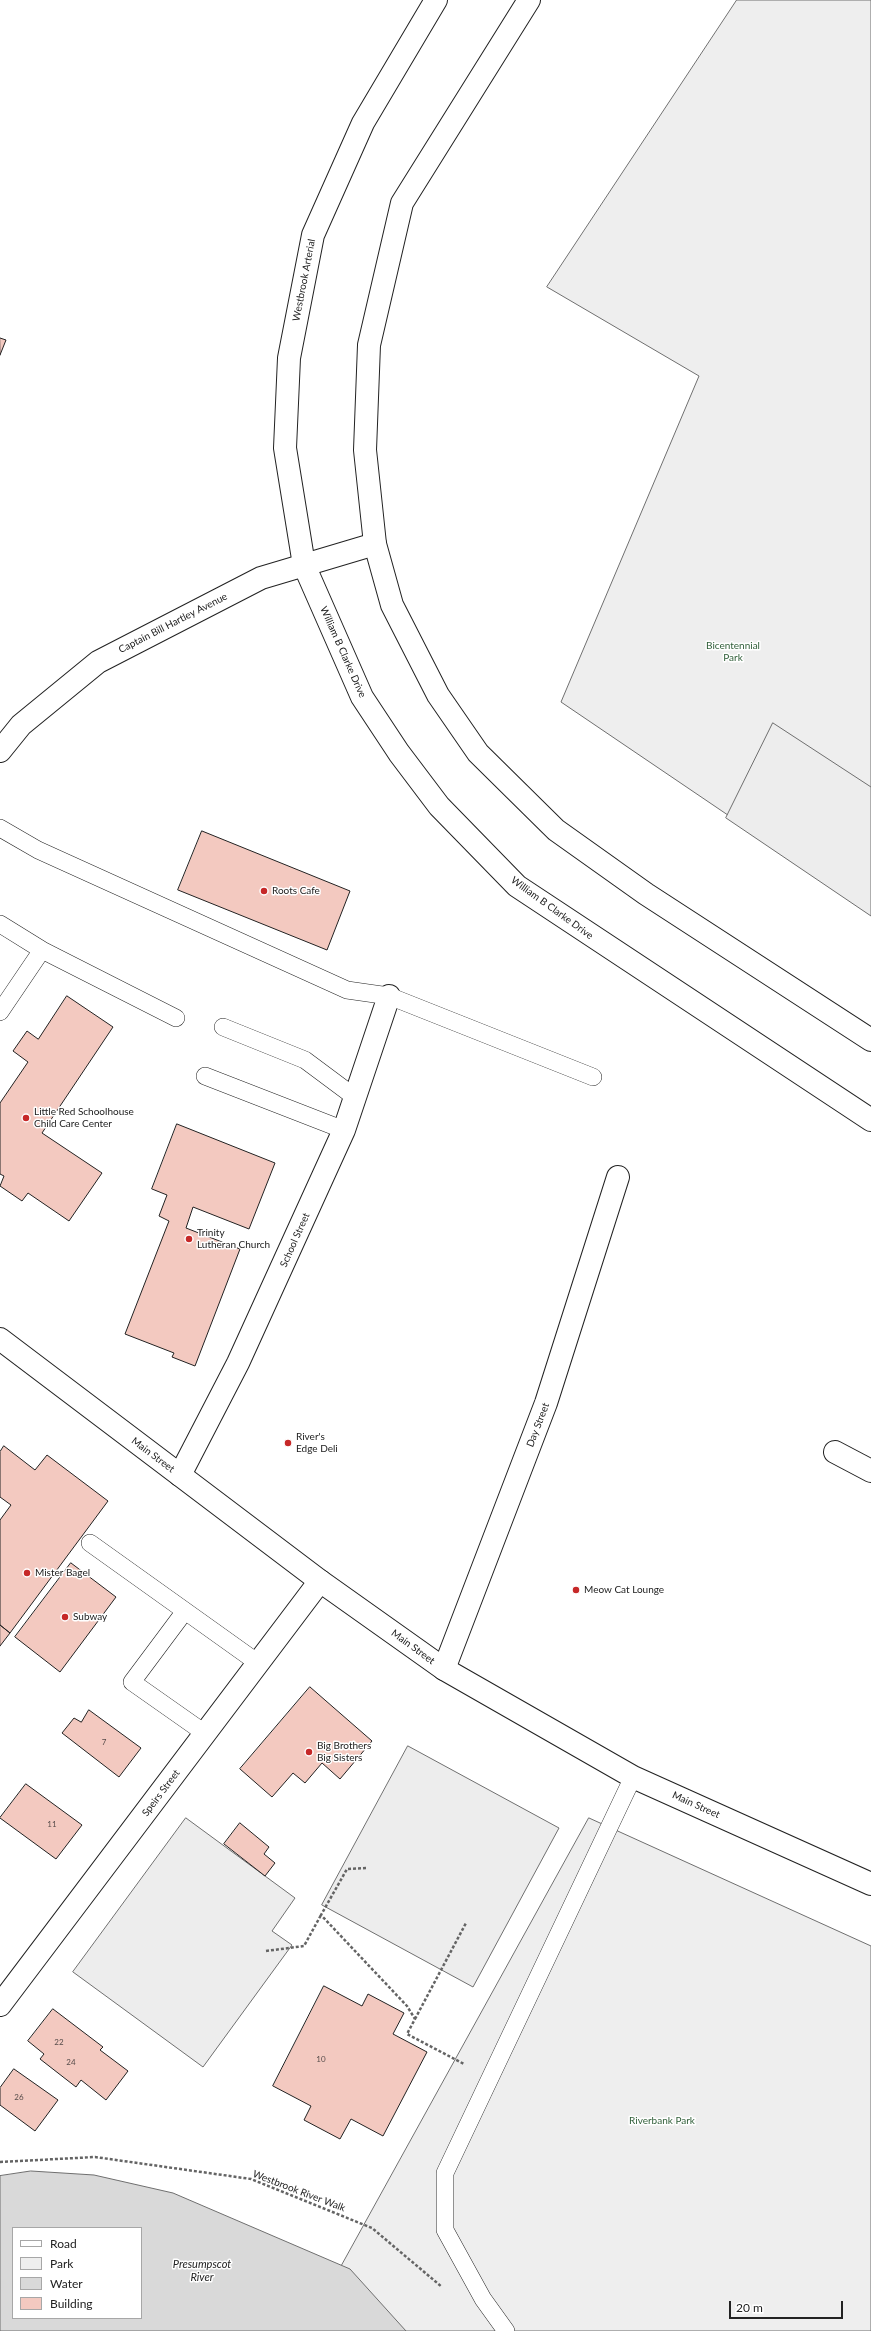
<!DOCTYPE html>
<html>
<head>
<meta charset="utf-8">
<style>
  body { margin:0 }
  #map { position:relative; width:871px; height:2331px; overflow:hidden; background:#fff; font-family:Lato,sans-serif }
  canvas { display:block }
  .legend { position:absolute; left:12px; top:2227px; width:130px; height:92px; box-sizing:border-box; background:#fff; border:1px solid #a7a7a7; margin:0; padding:5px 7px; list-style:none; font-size:12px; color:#222 }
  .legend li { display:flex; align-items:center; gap:8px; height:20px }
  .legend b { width:20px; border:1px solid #a7a7a7 }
  .scale { position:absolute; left:729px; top:2301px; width:114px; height:18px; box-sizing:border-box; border:2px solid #222; border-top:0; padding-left:5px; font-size:12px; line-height:14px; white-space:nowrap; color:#222; -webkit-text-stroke:3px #fff; paint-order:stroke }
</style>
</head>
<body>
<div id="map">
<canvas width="871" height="2331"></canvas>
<ul class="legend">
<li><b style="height:5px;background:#fff"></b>Road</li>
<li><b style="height:11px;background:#eee"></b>Park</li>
<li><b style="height:11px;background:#d9d9d9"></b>Water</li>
<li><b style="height:11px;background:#f3c9c0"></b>Building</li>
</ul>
<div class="scale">20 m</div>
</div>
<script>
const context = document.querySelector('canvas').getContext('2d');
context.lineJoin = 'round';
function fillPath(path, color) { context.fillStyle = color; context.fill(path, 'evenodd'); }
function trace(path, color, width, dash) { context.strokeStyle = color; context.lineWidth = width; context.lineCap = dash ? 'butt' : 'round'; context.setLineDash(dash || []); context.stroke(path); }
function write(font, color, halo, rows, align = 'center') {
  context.font = font + ' Lato,sans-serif'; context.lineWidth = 3; context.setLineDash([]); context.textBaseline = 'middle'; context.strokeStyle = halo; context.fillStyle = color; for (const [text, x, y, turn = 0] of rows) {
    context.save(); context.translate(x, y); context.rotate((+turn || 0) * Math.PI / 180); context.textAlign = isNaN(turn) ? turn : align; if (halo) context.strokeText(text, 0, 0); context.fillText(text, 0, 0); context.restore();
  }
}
const green = new Path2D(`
  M737 0H871V912L561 702 699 376 547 287Z
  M589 1818 871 1946V2331H391L326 2294Z`);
fillPath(green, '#eee');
trace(green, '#6f6f6f', 1);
const parking = new Path2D(`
  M773 723 871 787V916L726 818Z
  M408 1746 559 1828 473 1987 322 1905Z
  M186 1818 295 1898 272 1931 292 1945 203 2067 73 1972Z`);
fillPath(parking, '#ededed');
trace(parking, '#6f6f6f', 1);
const water = new Path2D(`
  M31 2171 94 2175 173 2193 350 2269 406 2331H0V2176ZM13 2228H141V2318H13Z`);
fillPath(water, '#d9d9d9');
trace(water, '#6f6f6f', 1);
const building = new Path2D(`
  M0 338 6 340 0 355Z
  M202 831 350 891 327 950 178 890Z
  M67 996 113 1027 42 1133 102 1173 69 1221 28 1193 22 1201 0 1186 4 1176 0 1174V1103L28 1062 13 1051 27 1031 38 1039Z
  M177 1124 275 1163 249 1229 193 1207 186 1228 240 1249 195 1366 172 1357 174 1353 125 1334 169 1221 159 1216 167 1195 152 1189Z
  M4 1446 35 1470 47 1455 108 1501 10 1633 0 1625V1520L11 1505 0 1497V1452Z
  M71 1563 116 1597 60 1672 15 1637Z
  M0 1625 10 1633 0 1646Z
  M310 1687 372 1741 340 1779 322 1763 305 1783 293 1773 272 1797 240 1769Z
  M89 1710 141 1748 119 1777 62 1733 74 1718 81 1722Z
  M26 1784 82 1825 56 1859 0 1818Z
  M240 1823 269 1847 264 1854 275 1863 265 1876 224 1844Z
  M324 1986 362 2006 368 1994 404 2013 393 2034 427 2052 383 2136 351 2119 340 2139 304 2120 311 2106 273 2086Z
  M53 2009 103 2047 100 2050 128 2071 106 2100 81 2080 76 2087 40 2059 44 2054 28 2041Z
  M14 2069 58 2100 35 2131 0 2105V2088Z`);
fillPath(building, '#f3c9c0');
trace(building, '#222', 1);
const lane = new Path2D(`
  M0 828 38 850 347 990 389 996 593 1077
  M0 924 42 950 0 1012
  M42 950 176 1018
  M223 1027 305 1060 356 1098
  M205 1076 344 1130
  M90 1543 258 1663
  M185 1611 132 1682 206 1734
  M506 2331 483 2299 445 2230V2173L633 1777`);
const street = new Path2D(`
  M835 1452 871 1471
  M180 1475 238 1363 344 1130 389 996
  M444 1669 546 1403 618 1177
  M0 2005 320 1581`);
const secondary = new Path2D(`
  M0 1339 320 1581 444 1669 633 1777 871 1884`);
const primary = new Path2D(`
  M0 751 21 725 98 662 261 578 375 544`);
const highway = new Path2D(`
  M436 0 363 123 313 235 289 358 285 448 304 565 362 697 399 753 439 806 517 886 871 1120
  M529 0 402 203 369 345 365 450 375 544 392 605 438 695 478 753 556 830 646 894 871 1040`);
trace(lane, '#222', 18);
trace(street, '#222', 24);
trace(secondary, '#222', 24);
trace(primary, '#222', 24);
trace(highway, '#222', 24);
trace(new Path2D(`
  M366 1868 347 1869 321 1915 407 2006 415 2019 407 2034 464 2064
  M266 1951 304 1946 321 1915
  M415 2019 466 1923
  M0 2162 95 2157 251 2179 372 2228 442 2287`), '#646464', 2.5, [3, 2]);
trace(lane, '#fff', 17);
trace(street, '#fff', 22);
trace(secondary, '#fff', 22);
trace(primary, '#fff', 22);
trace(highway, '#fff', 22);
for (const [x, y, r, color] of [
  [264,891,4,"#c62828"],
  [26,1118,4,"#c62828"],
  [189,1239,4,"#c62828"],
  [288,1443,4,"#c62828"],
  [27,1573,4,"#c62828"],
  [576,1590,4,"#c62828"],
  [65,1617,4,"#c62828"],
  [309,1752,4,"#c62828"]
]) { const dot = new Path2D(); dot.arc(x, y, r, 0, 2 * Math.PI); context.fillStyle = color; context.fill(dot); trace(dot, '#fff', 1.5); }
write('8px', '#564c4a', null, [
  ["7",104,1742],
  ["11",52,1824],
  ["22",59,2042],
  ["10",321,2059],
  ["24",71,2062],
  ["26",19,2097]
]);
write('10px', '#222', '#fff', [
  ["Westbrook Arterial",304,280,-79],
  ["Captain Bill Hartley Avenue",173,623,-27],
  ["William B Clarke Drive",343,652,66],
  ["William B Clarke Drive",552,908,36],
  ["School Street",295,1240,-66],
  ["Day Street",538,1425,-69],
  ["Main Street",153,1455,37],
  ["Main Street",413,1647,36],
  ["Speirs Street",161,1793,-53],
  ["Main Street",696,1805,24],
  ["Westbrook River Walk",299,2191,21]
]);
write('10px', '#2f5e38', '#fff', [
  ["Bicentennial",733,646],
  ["Park",733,658],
  ["Riverbank Park",662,2121]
]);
write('10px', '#222', '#fff', [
  ["Roots Cafe",272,891],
  ["Little Red Schoolhouse",34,1112],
  ["Child Care Center",34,1124],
  ["Trinity",197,1233],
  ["Lutheran Church",197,1245],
  ["River's",296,1437],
  ["Edge Deli",296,1449],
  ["Mister Bagel",35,1573],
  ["Meow Cat Lounge",584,1590],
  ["Subway",73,1617],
  ["Big Brothers",317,1746],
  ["Big Sisters",317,1758]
], 'left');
write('italic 11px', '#222', '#fff', [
  ["Presumpscot",202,2264],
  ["River",202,2277]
]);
</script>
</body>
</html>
